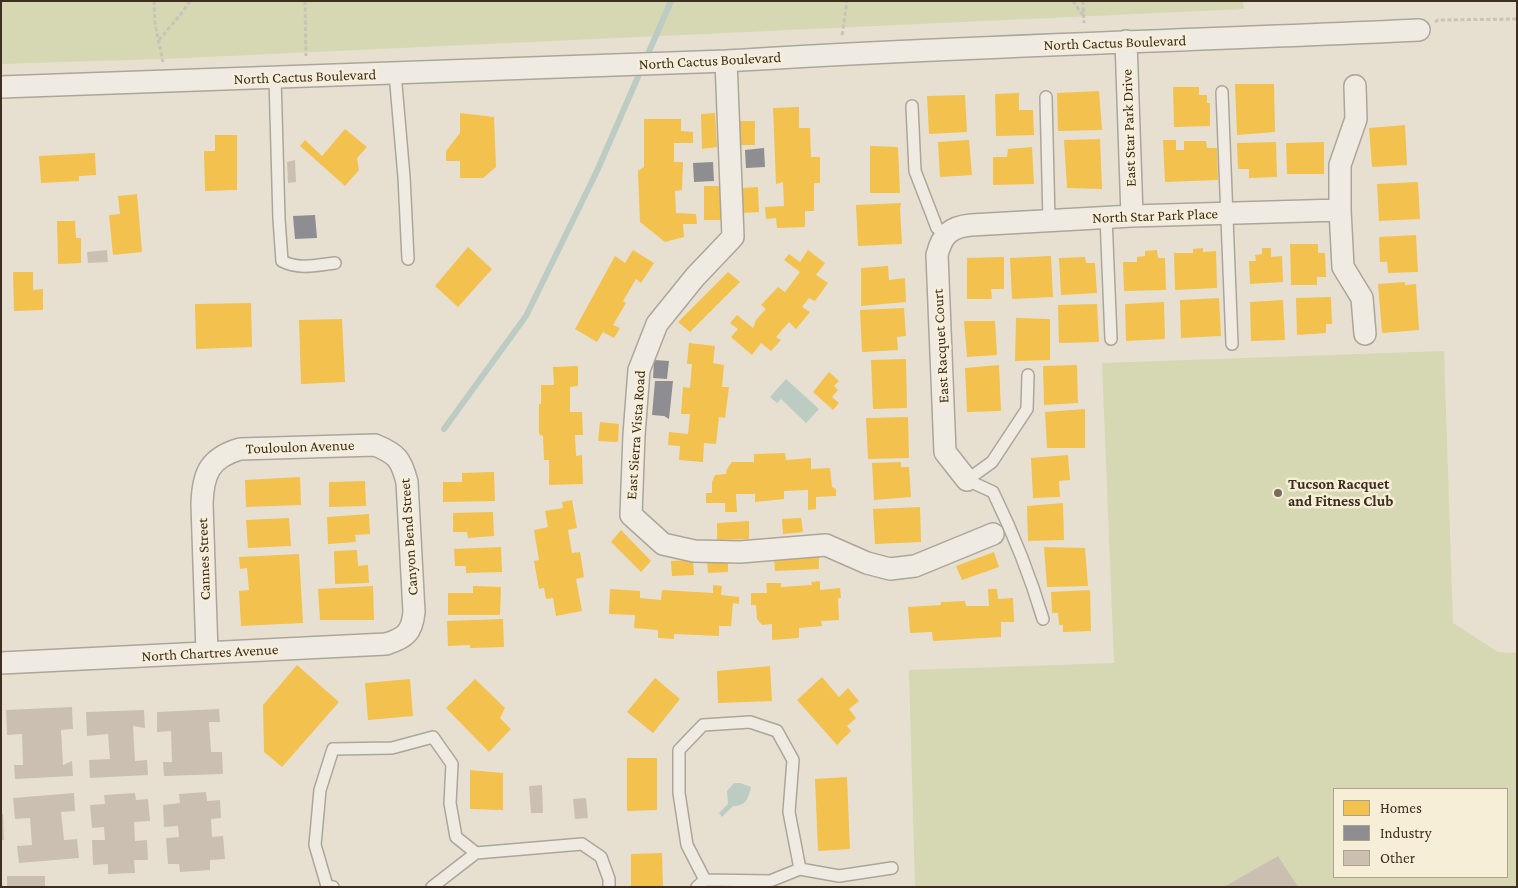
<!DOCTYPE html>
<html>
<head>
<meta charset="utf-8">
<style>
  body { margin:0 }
  #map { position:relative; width:1518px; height:888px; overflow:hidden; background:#e7e0d1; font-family:"Crimson Pro",serif }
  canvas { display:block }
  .frame { position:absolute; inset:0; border:2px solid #3d2e20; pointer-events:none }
  .legend { position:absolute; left:1333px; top:788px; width:175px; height:90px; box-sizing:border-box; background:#f7eed8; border:1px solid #ada18e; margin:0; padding:6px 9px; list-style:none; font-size:15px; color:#3d2e20 }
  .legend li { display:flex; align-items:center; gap:10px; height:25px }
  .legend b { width:25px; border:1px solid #ada18e }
</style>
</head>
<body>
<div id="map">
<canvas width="1518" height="888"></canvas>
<div class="frame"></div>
<ul class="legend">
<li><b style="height:14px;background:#f2c14e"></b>Homes</li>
<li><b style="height:14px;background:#8d8d92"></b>Industry</li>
<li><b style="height:14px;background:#cbbfb2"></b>Other</li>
</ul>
</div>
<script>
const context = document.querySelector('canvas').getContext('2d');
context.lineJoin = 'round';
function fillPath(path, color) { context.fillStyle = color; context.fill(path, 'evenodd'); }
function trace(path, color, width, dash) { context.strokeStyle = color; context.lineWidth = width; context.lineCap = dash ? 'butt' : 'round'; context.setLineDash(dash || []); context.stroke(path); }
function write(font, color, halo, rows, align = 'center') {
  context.font = font + ' "Crimson Pro",serif'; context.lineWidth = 5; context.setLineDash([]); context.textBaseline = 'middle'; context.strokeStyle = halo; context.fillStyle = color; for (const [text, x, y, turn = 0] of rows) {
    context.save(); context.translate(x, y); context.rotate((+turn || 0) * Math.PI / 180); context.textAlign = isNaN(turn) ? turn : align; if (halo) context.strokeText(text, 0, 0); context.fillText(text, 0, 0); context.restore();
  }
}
fillPath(new Path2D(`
  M1 1H1243L1244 9 163 59 1 64Z
  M1444 351 1453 623 1498 652 1517 653V887H915L909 670 1114 663 1102 363ZM1334 789H1507V877H1334Z`), '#d6d7b3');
fillPath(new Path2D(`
  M786 379 819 409 806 423 781 399 777 403 770 397Z
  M734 783H740L751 787C748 799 746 806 733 806L722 817 719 813 728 804 727 791Z`), '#bcccc2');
fillPath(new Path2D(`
  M1235 84H1274L1275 132 1237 135Z
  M1173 87H1199V95H1207V103H1210V126L1174 127Z
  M1099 91 1102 130 1058 131 1057 93Z
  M1019 93V110H1033L1034 135 996 136 995 94Z
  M965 95 967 132 929 134 927 96Z
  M799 107V128H810L811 157H820V183H814V211H805V227L777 228 776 218 766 219 765 207 784 206 783 182 776 184 773 108Z
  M460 113 494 117 496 167 483 178H460V161H446V151L460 133Z
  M715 113 717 147 702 149 701 114Z
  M644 119H681V131L693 132V143H674V162H683L682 190 675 191 676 213 696 214 697 224H683L684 237 665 242 640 222 638 171 644 167Z
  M739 121H755V145H739Z
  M1405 125 1407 165 1372 167 1369 128Z
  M345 129 367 147 357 158 359 170 345 186 300 146 305 140 322 156Z
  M215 135H237V190L205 191 204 151H215Z
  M1100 139 1102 189 1067 188 1064 140Z
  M969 140 972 175 940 177 938 142Z
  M1163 140H1176V150H1184V141H1206L1207 148H1217L1218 180 1165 182Z
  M1276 142 1277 177 1249 178V169H1238L1237 143Z
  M1324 142V174H1287L1286 143Z
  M870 146 898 147 900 193H870Z
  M1032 147 1034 184 993 185V157H1007L1008 149Z
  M95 153 96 175 79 176V181L41 183 39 156Z
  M1418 182 1420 219 1379 221 1377 184Z
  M704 186H721V220H704Z
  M758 187 759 212 741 213 740 188Z
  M137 194 142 252 113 255 109 215 120 214 118 196Z
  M901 203 900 208 902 244 858 246 856 205Z
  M57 221H75L76 238H81V263L58 264Z
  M1416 235 1418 272 1388 273 1387 262H1380L1379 237Z
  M1290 244H1318V253H1325L1326 277H1317V285H1291Z
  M468 247 492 269 458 307 435 286Z
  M1203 248V252L1216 251 1217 288 1175 290 1174 253H1193V249Z
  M1262 248H1271V257L1282 256 1283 282 1250 284 1249 261H1256L1255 255 1262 254Z
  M633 250 654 263 641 283 636 279 623 301 626 303 613 325 620 328 614 338 603 332 597 342 575 329 615 256 625 263Z
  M808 250 825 263 816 275 828 283 815 301 809 298 802 307 810 312 796 329 789 322 776 337 781 340 771 351 761 343 752 355 731 337 738 329 730 323 737 315 753 328 756 320 766 309 761 305 778 287 785 292 800 272 784 260 789 254 800 262Z
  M1157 250 1158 258H1165L1166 290 1124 291 1123 262H1137V257L1145 256V251Z
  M1051 256 1053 297 1012 299 1010 258Z
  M1004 257V289H991L992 299H967V258Z
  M1085 257 1086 263H1095L1097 293 1061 295 1059 258Z
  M888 266 889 280 905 278 906 302 861 306V268Z
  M13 272H33V290L43 289V310L14 311Z
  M728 272 740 282 690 332 678 322Z
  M1405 282V285L1416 284 1419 330 1382 333 1378 284Z
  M1331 297 1332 324H1326V333L1297 335 1296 298Z
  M1219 298 1221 336 1181 338 1180 300Z
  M1283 300 1285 340 1251 341 1250 302Z
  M1164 302 1165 339 1126 341 1125 304Z
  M251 303 252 347 196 349 195 304Z
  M1097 304 1099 342 1059 343 1058 305Z
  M904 308 906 336 897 337 898 350 862 352 860 310Z
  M1016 318 1050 319V360L1015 361Z
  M342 319 345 382 301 384 299 320Z
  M964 321H995L997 355 967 357Z
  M689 343 715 346 713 363 724 365 722 387H729L725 418 719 417 716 444 704 443 703 462 679 460 680 446 668 445 669 432 688 434 690 414H681L683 387 690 388 692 364H687Z
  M906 359 907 408 873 409 871 360Z
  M999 365 1001 411 967 412 965 368Z
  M1077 365 1078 403 1044 405 1043 366Z
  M578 366V386L570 387V412H582L583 435H575L576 456 582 455 583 484 549 485V460H544L543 436 539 434V404H541V385H554L553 367Z
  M829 372 839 381 834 386 838 390 832 397 839 403 833 410 813 392Z
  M1085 409V448H1047L1045 412Z
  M908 417 909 458 868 459 866 418Z
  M600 422 619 424 618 442 598 441Z
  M785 453 786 460 811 458V469L830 468 832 487 836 489V496L816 497V509L808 510V490L784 491V499L755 502V494H736L737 512H725V503H706V493H712V482L715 475 726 474 727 469 732 462H754V454Z
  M1068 455 1070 480 1059 481 1060 497 1033 498 1031 458Z
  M901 462V467H909L911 497 874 500 872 463Z
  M494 472 495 501 443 502V482H462V473Z
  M300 477 301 505 246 507 245 480Z
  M365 481 366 506 329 507V482Z
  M572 500 577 528 568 530 572 553 580 552 584 577 576 579 582 611 556 616 553 598 546 599 544 588 539 589 534 561 539 560 534 530 548 527 545 511 563 508 562 502Z
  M1063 503 1064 540 1028 541 1027 506Z
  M920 507 921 542 875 544 873 509Z
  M493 512 494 536 468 538 467 532H453V513Z
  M369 514 370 534 355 535 356 542 328 544 327 517Z
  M289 518 291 546 248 548 246 520Z
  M801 518 803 532 783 534 782 519Z
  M749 521V539L717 540V523Z
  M621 530 651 561 641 572 611 542Z
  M501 547 502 572 466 573V566H455L454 549Z
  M1044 547 1085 548 1088 586 1047 587Z
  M357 550 358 566 368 565 369 583 335 584 334 551Z
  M994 552 999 567 962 580 956 566Z
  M299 554 303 623 241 626 239 591 249 590 247 568 240 569 239 557Z
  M819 555V569L775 571 774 558Z
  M693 560 694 575 672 576 671 561Z
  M707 561H728V572L708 573Z
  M820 581V590L840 588 841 598H838L839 620 821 621 822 626 799 628V638L772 640V624L762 625 757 619 756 605H751V593H767L766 583H781V587L796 586 812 585 811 582Z
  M713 585 722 586 721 595 739 597V604L733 603 731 626H719V636L674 634V639L658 638V630L634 628 635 615 609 614 610 589 640 591V598L661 600 662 590 713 593Z
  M373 586 374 620H320L318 589Z
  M473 586 501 587 500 615H448V593H473Z
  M988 589H997L998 599 1013 598 1014 622H1001V637L933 641 932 632 910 633 908 607 941 605V602L965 601 966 606H989Z
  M1090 590 1091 631 1063 632V625H1059L1058 613H1052L1051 592Z
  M503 619 504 647 470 648V645L448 646 447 621Z
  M297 665 339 702 282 767 264 752 263 705Z
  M770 666 772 701 718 703 717 671Z
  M822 677 839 697 848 688 859 701 849 709 856 718 847 726 851 731 837 745 797 700Z
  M655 678 680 699 653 733 627 712Z
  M410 679 413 716 368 720 365 683Z
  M475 679 505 708 500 718 511 729 489 752 446 708Z
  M627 758H657V810L627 811Z
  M470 770 503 773V810L470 809Z
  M847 777 850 849 818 851 815 779Z
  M662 853 663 887H631V854Z`), '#f2c14e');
fillPath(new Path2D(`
  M764 148 765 167 746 168 745 150Z
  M713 162 714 181 694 182 693 163Z
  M315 215 317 238 295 239 293 216Z
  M654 360 669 361 667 379 653 378Z
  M655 381H673L669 419 664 416 652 415Z`), '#8d8d92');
trace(new Path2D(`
  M444 429 526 316 597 171 671 1`), '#bcccc2', 6);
fillPath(new Path2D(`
  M295 160 296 182 288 183 287 162Z
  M107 250 108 262 88 263 87 252Z
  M72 707 73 729 61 730 63 765 72 761 73 776 15 779 14 765H23L22 734 7 735 6 710Z
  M219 709 220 722H209L211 752H222L223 774 164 776 163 762H172L171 731 157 732V712Z
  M144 710 145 728 133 726 135 761 147 760 148 775 90 778 89 760 110 759 108 734 87 736 86 712Z
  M542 785 543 813H531L529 786Z
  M206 792 207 801 220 800 221 818 211 819 212 837 223 836 225 859 210 860V870L180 872 179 864H168L166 838 179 837 178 826 164 827 163 805 180 803 179 794Z
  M74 793 75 811 61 812 64 840 77 839 79 858 19 863 17 846 32 845 30 818 15 819 13 798Z
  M135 793 136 800 148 799 150 821 134 822 135 841 147 840 148 860H134L135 873 108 874V864L93 865 92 840H105L104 827 92 828 90 805 105 804 104 795Z
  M586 798 588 818 575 819 573 799Z
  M1 814H3L4 840H1Z
  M1278 856 1298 887H1224Z
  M7 876H45V887H7Z`), '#cbbfb2');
const service = new Path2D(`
  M395 73 404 177 408 259
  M275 78 279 219 282 261C299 270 317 265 335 263
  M1222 92 1232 344
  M1046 97 1049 221
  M912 106 915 171 937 228
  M1106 217 1111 339
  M1028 375 1027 409 992 462 967 480 993 492C1013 533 1030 575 1043 619
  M800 869 839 876 892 868
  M333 887 327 886 315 845 320 790 333 749 392 748 433 737 452 764 450 803 456 837 476 853
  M432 887 476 853 582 844 601 857 609 879V887
  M697 887 705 880 770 881 800 869 789 812 793 760 777 731 750 722 703 725 679 750V793L687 845 705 880`);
const minor = new Path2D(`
  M1126 41 1132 216
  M726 61 733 237 695 277 657 324 639 370 634 435 631 515 663 544 694 551 740 552 826 545 867 563 890 569 915 566 993 534
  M1355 86 1356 119 1340 165V210L1343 267 1362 298 1365 334
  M1 87 726 61C957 46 1188 41 1419 30
  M967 480 945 452 937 255C942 235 950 227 971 225L1132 216 1340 210
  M1 663 386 644C405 638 412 633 414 612L407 482C401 459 397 454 375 445L240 449C209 458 203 474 202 504L207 653`);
trace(service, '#ada599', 14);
trace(minor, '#ada599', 24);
trace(new Path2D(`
  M154 1 155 24 163 62
  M305 1 306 56
  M1073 1 1083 15
  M1083 1 1084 23
  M1435 22 1438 20 1517 19
  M842 35 847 1
  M159 40 181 14 190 1`), '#c8c2b9', 3, [4, 2.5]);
trace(service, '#efebe3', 11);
trace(minor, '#efebe3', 21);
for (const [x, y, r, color] of [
  [1278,493,5,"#786c5e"]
]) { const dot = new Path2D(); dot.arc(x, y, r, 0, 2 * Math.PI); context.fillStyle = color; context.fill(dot); trace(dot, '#f7eed8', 2); }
write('15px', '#3d2e20', '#f7eed8', [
  ["North Cactus Boulevard",1115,43,-2],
  ["North Cactus Boulevard",710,61,-3],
  ["North Cactus Boulevard",305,77,-2],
  ["East Star Park Drive",1129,128,-92],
  ["North Star Park Place",1155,216,-2],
  ["East Racquet Court",941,346,-93],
  ["East Sierra Vista Road",636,435,-86],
  ["Touloulon Avenue",300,447,-2],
  ["Canyon Bend Street",409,537,-94],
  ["Cannes Street",204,559,-92],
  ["North Chartres Avenue",210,653,-3]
]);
write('bold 15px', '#3d2e20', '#f7eed8', [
  ["Tucson Racquet",1288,484],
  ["and Fitness Club",1288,501]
], 'left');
</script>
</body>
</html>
